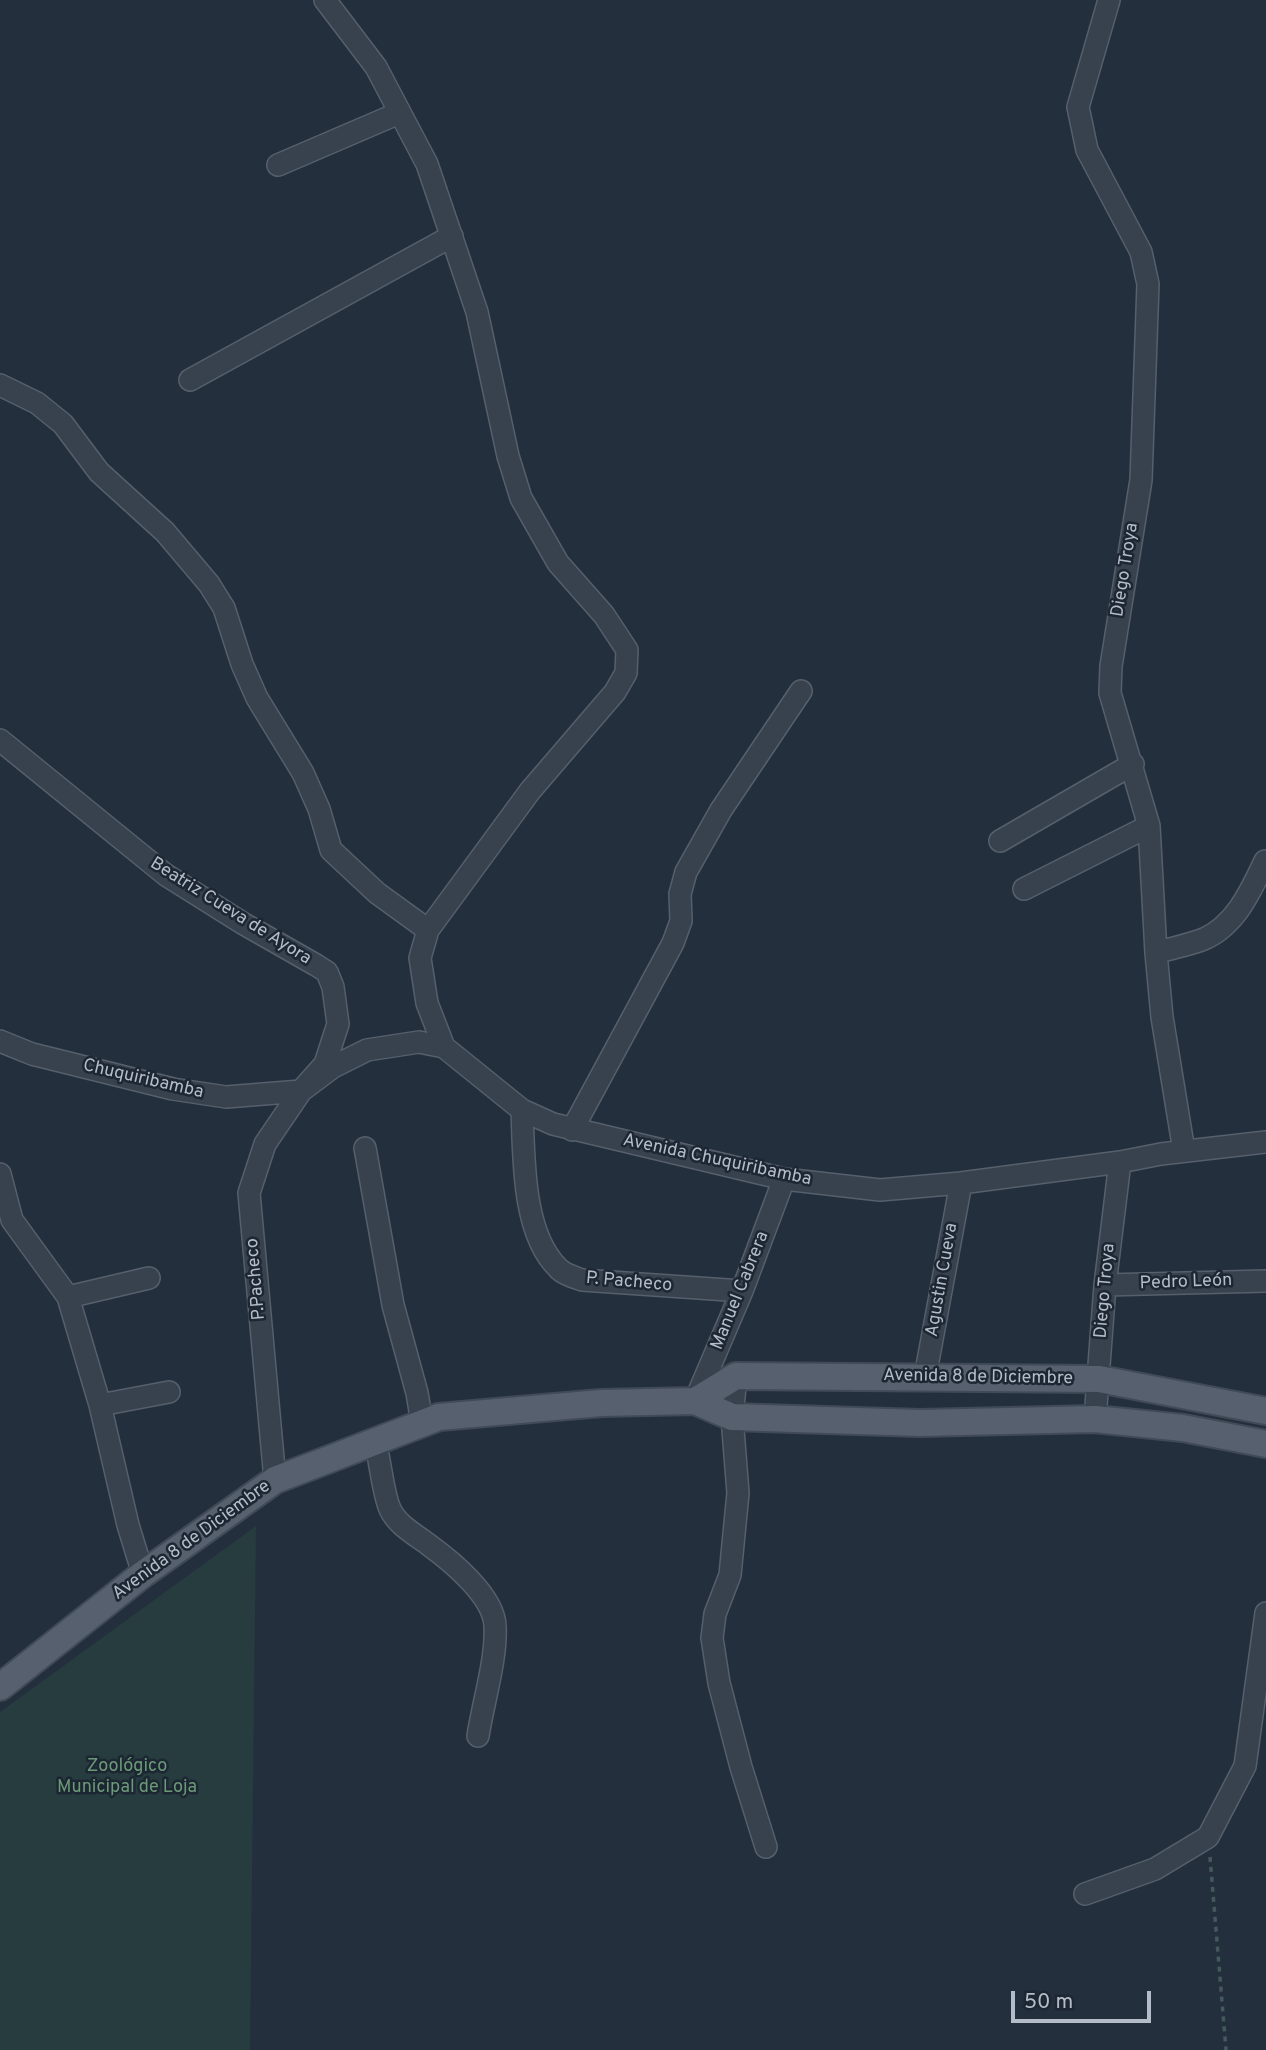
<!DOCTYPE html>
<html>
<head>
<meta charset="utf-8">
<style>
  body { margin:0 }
  #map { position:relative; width:1266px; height:2050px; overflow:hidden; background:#242f3e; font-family:Overpass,sans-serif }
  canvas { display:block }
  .scale { position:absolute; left:1011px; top:1991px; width:140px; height:32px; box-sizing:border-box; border:4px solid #b4bcc9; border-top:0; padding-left:9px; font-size:21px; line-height:24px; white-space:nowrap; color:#b4bcc9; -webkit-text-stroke:5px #1d2633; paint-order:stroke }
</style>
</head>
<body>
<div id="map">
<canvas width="1266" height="2050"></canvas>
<div class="scale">50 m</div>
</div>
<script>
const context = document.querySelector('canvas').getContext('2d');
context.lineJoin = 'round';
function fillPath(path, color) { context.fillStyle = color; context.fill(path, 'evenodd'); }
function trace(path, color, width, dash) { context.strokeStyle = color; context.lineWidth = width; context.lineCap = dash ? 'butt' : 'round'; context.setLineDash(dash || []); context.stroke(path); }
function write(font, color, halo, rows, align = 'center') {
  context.font = font + ' Overpass,sans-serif'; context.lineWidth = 5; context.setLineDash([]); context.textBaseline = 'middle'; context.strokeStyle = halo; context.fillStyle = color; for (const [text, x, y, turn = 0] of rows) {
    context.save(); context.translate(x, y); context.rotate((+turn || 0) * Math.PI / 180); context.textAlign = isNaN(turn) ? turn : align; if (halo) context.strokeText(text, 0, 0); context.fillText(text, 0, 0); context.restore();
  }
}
fillPath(new Path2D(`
  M256 1526 250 2050H0V1712Z`), '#263c3f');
const minor = new Path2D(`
  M325 0 376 67 427 164 477 312 508 456 521 498 558 563 604 615 627 650 626 673 615 692 530 791 428 930 420 958 427 1003 444 1047
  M1109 0 1078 107 1087 150 1141 252 1148 284 1141 480 1111 666 1110 693 1149 826 1156 953 1162 1017 1184 1151
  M278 165 399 113
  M190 380 452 236
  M0 385 37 403 63 424 99 472 165 532 209 584 224 608 242 664 257 698 303 773 319 809 331 850 377 893 428 930
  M0 740 166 875 244 924 316 965 327 972 333 987 338 1024 325 1064 301 1091 265 1144 249 1193 275 1480
  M1000 841 1133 764
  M1024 889 1149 826
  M1156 953C1171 948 1189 945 1204 939 1236 925 1251 890 1265 861
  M0 1041 32 1054 173 1089 226 1097 301 1091 333 1067 367 1050 419 1042 444 1047 522 1110 553 1124 784 1179 880 1190 961 1183 1120 1162 1161 1154 1266 1142
  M522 1110C524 1157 522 1233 558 1268 563 1274 574 1277 582 1280L742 1291
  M572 1130 673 943 681 921 680 894 686 872 721 810 801 691
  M365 1148 393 1305 417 1393 422 1423
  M0 1174 12 1220 68 1297 100 1405 128 1525 143 1574
  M1105 1285 1266 1281
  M68 1297 149 1278
  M736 1376 732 1417 738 1493 730 1575 715 1614 712 1638 719 1683 741 1767 766 1847
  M925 1377 961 1183
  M695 1401 742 1291 784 1179
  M100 1405 169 1392
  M1095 1419 1105 1285 1120 1162
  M375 1441C380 1459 383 1494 390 1509 397 1525 416 1535 429 1545 451 1561 494 1596 495 1626 497 1658 483 1703 478 1736
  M1085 1894 1155 1869 1208 1837 1245 1766 1266 1613`);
const major = new Path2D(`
  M695 1401 736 1376 1099 1379 1266 1411
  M0 1687 143 1574 275 1480 439 1417 601 1403 695 1401 732 1417 920 1423 1095 1419 1183 1428 1266 1444`);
trace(minor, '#565f6c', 24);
trace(major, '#414a57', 30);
trace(new Path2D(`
  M1210 1857 1226 2050`), '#44595c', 3.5, [5, 5]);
trace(minor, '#38414e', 21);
trace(major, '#56606e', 26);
write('18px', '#b4bcc9', '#1d2633', [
  ["Diego Troya",1126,570,-81],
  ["Beatriz Cueva de Ayora",230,912,32],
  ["Chuquiribamba",143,1080,13],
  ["Avenida Chuquiribamba",717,1161,12],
  ["P.Pacheco",257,1279,-95],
  ["Agustin Cueva",943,1280,-80],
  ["P. Pacheco",629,1283,5],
  ["Pedro León",1186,1283,-2],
  ["Manuel Cabrera",741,1291,-68],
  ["Diego Troya",1106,1291,-85],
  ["Avenida 8 de Diciembre",978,1378,1],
  ["Avenida 8 de Diciembre",192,1541,-36]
]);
write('18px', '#6b9a76', '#1d2633', [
  ["Zoológico",127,1767],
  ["Municipal de Loja",127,1788]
]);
</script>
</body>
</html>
